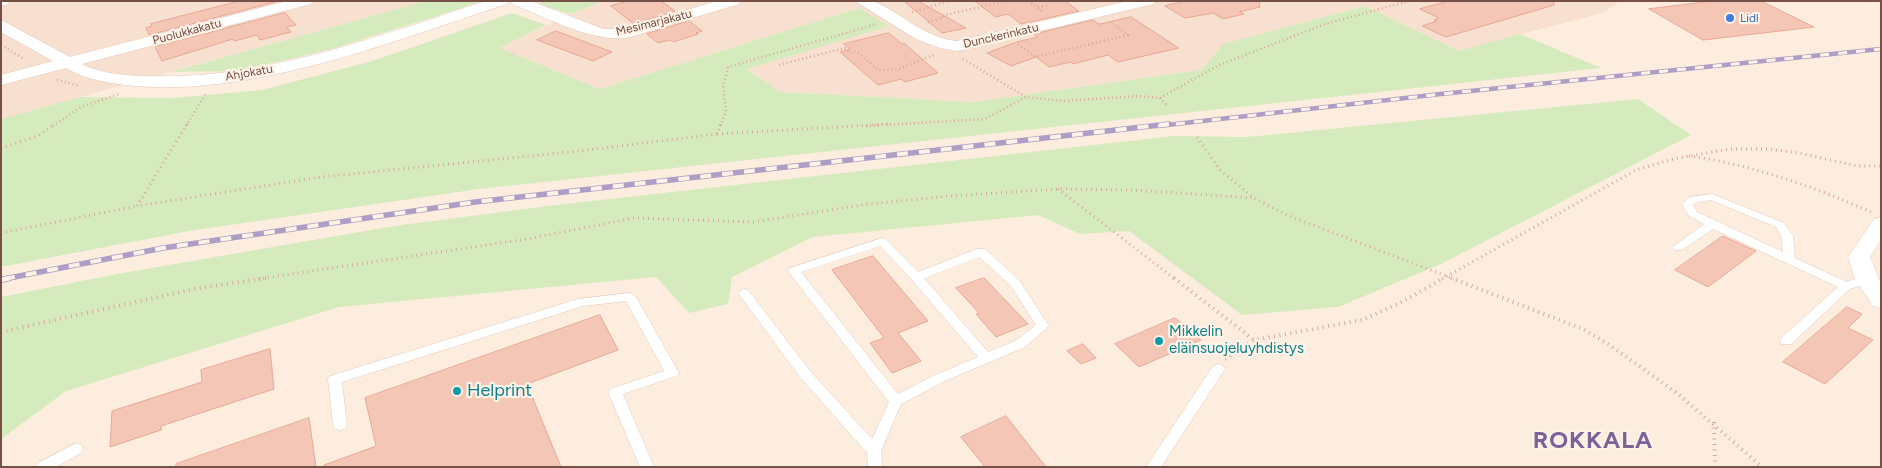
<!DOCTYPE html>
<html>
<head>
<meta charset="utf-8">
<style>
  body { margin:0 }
  #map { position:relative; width:1882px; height:468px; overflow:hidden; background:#fdeddf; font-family:Figtree,sans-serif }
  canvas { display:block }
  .frame { position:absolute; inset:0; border:2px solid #745046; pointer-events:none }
</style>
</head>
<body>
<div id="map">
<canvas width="1882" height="468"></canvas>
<div class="frame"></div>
</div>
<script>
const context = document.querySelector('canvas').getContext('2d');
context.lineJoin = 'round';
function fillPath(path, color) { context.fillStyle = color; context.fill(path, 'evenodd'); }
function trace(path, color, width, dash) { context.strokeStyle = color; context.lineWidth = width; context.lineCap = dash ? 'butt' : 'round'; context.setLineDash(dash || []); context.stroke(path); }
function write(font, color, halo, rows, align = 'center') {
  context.font = font + ' Figtree,sans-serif'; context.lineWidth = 4.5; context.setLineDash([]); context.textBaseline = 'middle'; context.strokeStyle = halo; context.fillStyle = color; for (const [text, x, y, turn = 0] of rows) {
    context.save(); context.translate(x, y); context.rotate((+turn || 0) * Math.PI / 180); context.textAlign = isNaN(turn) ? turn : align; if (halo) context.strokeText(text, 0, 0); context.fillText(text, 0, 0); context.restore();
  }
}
fillPath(new Path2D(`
  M1 1H426L1 119Z
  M604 1H1620L1605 12 1459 51 1365 6 1223 44 1201 70 973 102 780 92 747 68 888 26 859 8 600 89 498 48 589 6Z`), '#f7e0d0');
fillPath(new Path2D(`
  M426 1H484L335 48 295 58 236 71 171 72Z
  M544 1H604L570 14 537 4Z
  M1365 6 1459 51 1520 34 1601 68 479 189 189 231 1 267V119L80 97 172 98 262 90 372 61 512 13 546 25 499 48 600 89 859 8 889 26 747 69 780 92 973 102 1201 70 1223 44Z
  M1638 99 1691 135 1441 264 1338 307 1242 315 1129 231 1080 234 1038 215 813 237 732 277 728 304 689 313 656 277 339 307 66 391 1 439V297L117 274 394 226 556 205 1174 136 1247 137Z`), '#d6ebbd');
const building = new Path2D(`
  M240 1 275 2 149 35 146 28 152 26 151 24Z
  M629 1H661L675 11 634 24 611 6Z
  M918 1 966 28 942 33 905 2Z
  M975 1H1065L1079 11 1021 24 1008 14 996 17Z
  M1186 1H1259L1260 7 1239 12 1244 14 1223 19 1213 13 1185 18 1165 6Z
  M1449 1H1554V5L1446 37 1422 26 1437 21 1434 20 1439 18 1420 9Z
  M1713 1H1761L1814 27 1703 40 1649 9Z
  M285 13 296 25 287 27 291 32 260 40 257 35 234 41 233 39 162 61 155 47Z
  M1131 17 1179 48 1118 62 1108 55 1073 64 1071 62 1049 67 1036 57 1011 66 987 53 1017 42 1038 37 1034 34 1093 20 1099 24Z
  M689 21 702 31 696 33 698 34 673 42 670 40 658 43 647 34Z
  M556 31 612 52 593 61 537 40Z
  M889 33 902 44 904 43 938 73 905 82 901 79 878 85 840 52 850 49 844 44Z
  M1723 236 1756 251 1708 287 1675 270Z
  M873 256 928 321 898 333 921 361 892 373 870 343 884 338 832 270Z
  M984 278 1007 302 1028 324 996 337 976 314 979 313 956 288Z
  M1847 307 1862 314 1848 328 1873 340 1825 384 1783 362Z
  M600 315 618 350 527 384 561 467H324V465L376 446 365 398Z
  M1175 318 1201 340 1139 367 1115 344Z
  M1083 344 1096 358 1081 364 1067 351Z
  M270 349 274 389 161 426V430L110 447 112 411 202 382 201 370Z
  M1006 416 1046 467H985L961 437Z
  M309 418 316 467H176V464Z`);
fillPath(building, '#f4c6b5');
trace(building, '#e7a995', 1);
const lane = new Path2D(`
  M1712 194 1784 223 1793 236 1795 258 1847 282 1866 275 1872 279 1870 282 1850 289 1791 344H1781L1780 341 1781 338 1838 287 1713 229 1682 250H1674L1672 248 1674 246 1704 224 1689 216 1682 204 1690 197ZM1711 200 1776 227 1781 236 1783 252 1697 212 1693 205 1697 202Z
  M882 238 886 239 918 272 977 249H985L1019 280 1049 326 1025 347 945 381 901 404 881 451 882 467H868L867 453 800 377 738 293 744 289 748 290 810 371 872 439 889 402 788 271 790 268ZM880 246 912 280 978 357 935 375 898 394 801 272ZM979 257 1011 286 1036 325 1015 341 988 352 924 278Z
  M630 293 636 297 679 373 677 376 623 394 654 467H640L608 392 610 389 664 371 626 301 583 306 342 382 347 425 345 429 340 430 335 429 333 425 328 379 330 376 578 299Z
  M1218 364 1223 366 1225 369 1161 467H1146L1213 366Z
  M76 443 81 445 83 449 81 453 56 467H36L38 463Z`);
const street = new Path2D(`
  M1 1H10L8 4 1 6Z
  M287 1H313L311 4 82 64C101 74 128 76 149 76 265 80 377 36 486 1H509L507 4C390 42 236 104 112 83 95 80 81 77 66 68L1 85V75L53 61 1 32V20L70 57Z
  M510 1H531L603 29H623L717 1H741L739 4 630 37C597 45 543 16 512 4Z
  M855 1C861 1 869 0 875 2 903 14 924 38 957 41L1128 1H1155L1153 4 957 51 940 48 916 39Z
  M1881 217V240L1870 257 1881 284V308L1873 306 1855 279 1848 257 1874 219Z`);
trace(lane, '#e3cabe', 1);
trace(street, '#e3cabe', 1);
trace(new Path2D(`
  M1028 1 1043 12
  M1038 7 1049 5
  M912 12 949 1
  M928 22 943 18 941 16 1007 1
  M1018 44 1035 57 1128 35 1111 23
  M1 45 24 59
  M963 59 1026 97 1063 101 1138 96 1160 98 1168 106
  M779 65 845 48 850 53 856 51 878 70 899 69 934 55
  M57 80 80 86
  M1160 98 1219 65 1325 24 1409 1
  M53 126 81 107 119 94
  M186 126 206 93
  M720 126 726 112 723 86 728 67 877 24
  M866 126 985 119 1026 97`), '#d8a999', 2.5, [1, 3]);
trace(new Path2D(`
  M187 124 137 206 321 177 579 151 717 134 721 124
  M717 134 889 124
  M1197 137 1220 170 1254 198 1287 215 1454 279
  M1 148 38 136 55 124
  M1689 156C1753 165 1812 186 1871 212
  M1058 189 1175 279
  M1 233 137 206
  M258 279 527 239 634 218 753 222 868 204 950 196 1058 189 1133 190 1254 198
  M1442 279 1636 170 1673 159 1729 149H1768L1799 153 1857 166H1881`), '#d8a999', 3, [1, 4]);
trace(new Path2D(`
  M1174 278 1254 340
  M1451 278 1583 329 1608 344 1677 393 1762 467
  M1 332 194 289 266 278
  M1225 359 1254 340 1362 320 1402 302 1444 278
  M1714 422 1715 467`), '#d8a999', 4, [1, 4.5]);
fillPath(lane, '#fff');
fillPath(street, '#fff');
const railFar2 = new Path2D(`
  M1158 126 1441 94 1881 49`);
const railFar1 = new Path2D(`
  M4 279 163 248 475 202 1169 124`);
const rail = new Path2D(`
  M1 280 10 278`);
trace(railFar2, '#ae9ec6', 4.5);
trace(railFar1, '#ae9ec6', 5.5);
trace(rail, '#ae9ec6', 6);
trace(railFar2, '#fff2e6', 3, [9]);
trace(railFar1, '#fff2e6', 4, [11]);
trace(rail, '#fff2e6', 4.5, [13]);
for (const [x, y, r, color] of [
  [1730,18,5,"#3f7fe0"],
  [1159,341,5,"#0f9aa8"],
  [457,391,5,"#0f9aa8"]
]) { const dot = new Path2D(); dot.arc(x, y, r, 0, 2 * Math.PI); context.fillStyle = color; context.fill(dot); trace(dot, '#fff2e6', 2); }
write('12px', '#366cbe', '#fff2e6', [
  ["Lidl",1740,18]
], 'left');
write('12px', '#745046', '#fff2e6', [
  ["Mesimarjakatu",654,23,-14],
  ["Puolukkakatu",187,32,-15],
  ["Dunckerinkatu",1001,36,-13],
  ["Ahjokatu",249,73,-10]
]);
write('15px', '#0d838f', '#fff2e6', [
  ["Mikkelin",1169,332],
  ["eläinsuojeluyhdistys",1169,349]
], 'left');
write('18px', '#0d838f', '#fff2e6', [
  ["Helprint",467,391]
], 'left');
context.letterSpacing = '1px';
write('bold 24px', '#7e6198', '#fff2e6', [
  ["ROKKALA",1593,441]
]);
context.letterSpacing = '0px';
</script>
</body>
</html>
